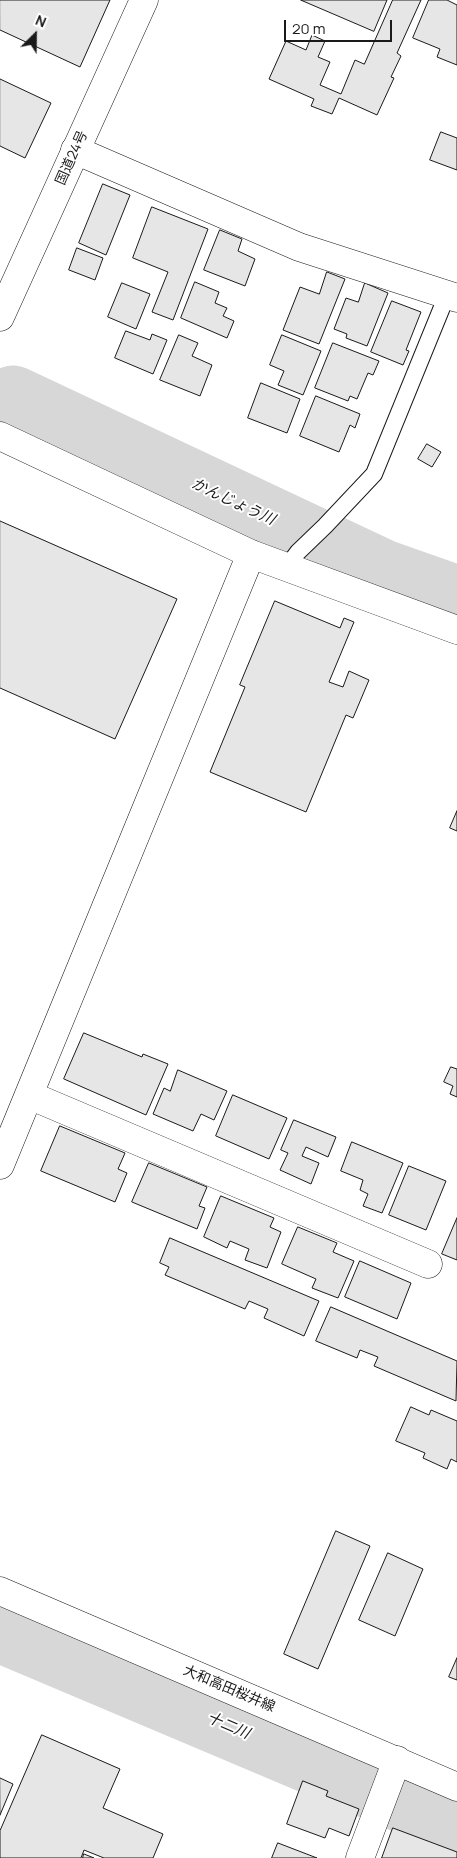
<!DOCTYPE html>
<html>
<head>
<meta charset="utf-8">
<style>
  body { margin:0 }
  #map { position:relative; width:457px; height:1858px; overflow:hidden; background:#fff; font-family:Manrope,sans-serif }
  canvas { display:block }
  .north { position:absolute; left:10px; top:10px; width:50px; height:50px; -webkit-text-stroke:4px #fff; paint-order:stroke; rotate:23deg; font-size:14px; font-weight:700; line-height:20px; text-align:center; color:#1a1a1a }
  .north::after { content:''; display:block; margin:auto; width:18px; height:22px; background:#1a1a1a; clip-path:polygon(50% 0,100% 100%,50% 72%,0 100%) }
  .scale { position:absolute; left:284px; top:20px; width:108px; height:22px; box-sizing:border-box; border:2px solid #1a1a1a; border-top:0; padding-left:6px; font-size:15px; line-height:18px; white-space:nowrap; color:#1a1a1a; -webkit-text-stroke:4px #fff; paint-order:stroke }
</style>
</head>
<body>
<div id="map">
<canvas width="457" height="1858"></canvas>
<div class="north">N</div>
<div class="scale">20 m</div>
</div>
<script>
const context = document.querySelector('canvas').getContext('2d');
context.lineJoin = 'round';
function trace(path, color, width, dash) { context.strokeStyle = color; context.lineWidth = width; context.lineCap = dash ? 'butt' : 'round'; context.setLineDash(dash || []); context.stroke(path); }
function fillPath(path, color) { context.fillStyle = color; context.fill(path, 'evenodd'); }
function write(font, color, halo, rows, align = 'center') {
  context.font = font + ' Manrope,"Noto Sans JP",sans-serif'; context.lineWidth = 4; context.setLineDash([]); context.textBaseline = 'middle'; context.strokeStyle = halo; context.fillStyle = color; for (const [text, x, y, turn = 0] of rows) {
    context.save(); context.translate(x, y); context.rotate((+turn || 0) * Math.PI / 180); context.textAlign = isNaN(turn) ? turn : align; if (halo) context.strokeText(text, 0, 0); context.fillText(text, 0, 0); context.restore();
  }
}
trace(new Path2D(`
  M13 398 383 572 457 598
  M0 1630 457 1823`), '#d7d7d7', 65);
const building = new Path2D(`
  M0 0H110L80 67 0 30Z
  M301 0H387L374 31Z
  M393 0H421L397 53 401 56 391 77 394 78 377 115 339 98 332 114 311 106 314 99 269 79 286 41 306 50 312 35 325 41 318 57 330 62 320 85 341 94 355 60 364 64Z
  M429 0H447L457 5V65L437 57 440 49 413 38Z
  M0 79 51 103 25 158 0 146Z
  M441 132 457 138V170L430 160Z
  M103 184 130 195 106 255 79 243Z
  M152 207 208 229 173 320 152 312 168 272 133 258Z
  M220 230 242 239 238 251 255 259 245 286 204 270Z
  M77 248 103 258 95 280 69 270Z
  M327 272 345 279 319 344 283 330 300 287 319 294Z
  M195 282 219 292 215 303 227 308 223 316 234 321 227 338 181 318Z
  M122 283 150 294 136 329 108 317Z
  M365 283 388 293 367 346 346 338 347 334 334 329 346 298 358 302Z
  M392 301 421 312 406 350 409 351 403 365 371 352Z
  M126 331 150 340 152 334 167 340 153 374 115 358Z
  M179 335 198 343 192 356 212 365 200 396 160 380Z
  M282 335 321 351 303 395 278 385 284 371 270 365Z
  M333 343 379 361 373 375 368 373 357 399 350 396 348 401 315 388Z
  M261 383 300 399 287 433 248 418Z
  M316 396 360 414 355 428 350 425 339 452 300 436Z
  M427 444 441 452 432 467 418 459Z
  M0 521 177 599 115 739 0 688Z
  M275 601 340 628 344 618 354 622 329 682 343 687 349 671 369 680 353 718 346 715 306 812 210 772 245 687 240 685Z
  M457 811V831L450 828Z
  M84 1033 142 1057 143 1054 168 1064 146 1115 64 1079Z
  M451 1067 457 1069V1097L450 1094 453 1086 444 1082Z
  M178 1070 227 1091 214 1120 201 1114 193 1131 153 1114 164 1088 170 1091Z
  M233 1095 287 1118 269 1159 216 1136Z
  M294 1120 336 1137 328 1157 306 1147 302 1156 319 1163 311 1184 280 1170 288 1153 281 1150Z
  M60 1126 125 1153 118 1169 127 1173 115 1202 41 1171Z
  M352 1142 403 1163 382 1213 363 1206 368 1194 360 1190 363 1180 341 1171Z
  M149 1163 207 1187 199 1206 205 1208 197 1229 132 1202Z
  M409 1166 446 1181 426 1230 389 1215Z
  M221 1196 274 1218 270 1227 281 1232 267 1268 245 1260 249 1249 230 1241 227 1248 204 1237Z
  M457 1218V1260L442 1254Z
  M298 1227 337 1243 333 1252 354 1261 338 1298 312 1288 316 1279 282 1264Z
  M170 1238 319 1301 304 1336 264 1318 268 1309 249 1301 245 1309 165 1275 169 1267 160 1263Z
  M360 1261 411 1283 397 1319 345 1297Z
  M331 1307 457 1361 456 1401 374 1366 378 1357 360 1350 357 1358 316 1341Z
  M411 1407 429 1415 431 1410 457 1421V1462L451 1459 447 1469 423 1458 425 1453 396 1441Z
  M336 1531 370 1546 318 1669 284 1654Z
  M388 1553 423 1569 395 1636 359 1620Z
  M457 1658V1680L449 1677Z
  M42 1735 120 1769 103 1808 163 1834 153 1858H104L84 1850 81 1858H0V1831Z
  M0 1778 13 1784 0 1815Z
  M303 1781 328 1791 326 1796 359 1809 349 1836 329 1828 325 1838 287 1824Z
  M393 1828 457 1852V1858H382Z
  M278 1843 317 1858H272Z
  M84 1854 94 1858H83Z`);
fillPath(building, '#e6e6e6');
trace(building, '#1a1a1a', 1);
const service = new Path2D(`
  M286 568 298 552 325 526 374 474 447 295`);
const minor = new Path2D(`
  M75 150 299 247 457 298
  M0 436 251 554 457 630
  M29 1095 428 1264
  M0 1165 251 554
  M360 1858 397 1760`);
const primary = new Path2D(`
  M0 1591 457 1787`);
const trunk = new Path2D(`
  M0 317 144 0`);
trace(service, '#1a1a1a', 18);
trace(minor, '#1a1a1a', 29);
trace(primary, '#1a1a1a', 29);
trace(trunk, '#1a1a1a', 29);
trace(service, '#fff', 16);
trace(minor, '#fff', 28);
trace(primary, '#fff', 28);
trace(trunk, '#fff', 28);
write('14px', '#1a1a1a', '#fff', [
  ["国道24号",72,158,-66],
  ["大和高田桜井線",229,1689,23]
]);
write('italic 15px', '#1a1a1a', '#fff', [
  ["かんじょう川",233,502,25],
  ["十二川",228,1726,23]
]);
</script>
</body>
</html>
